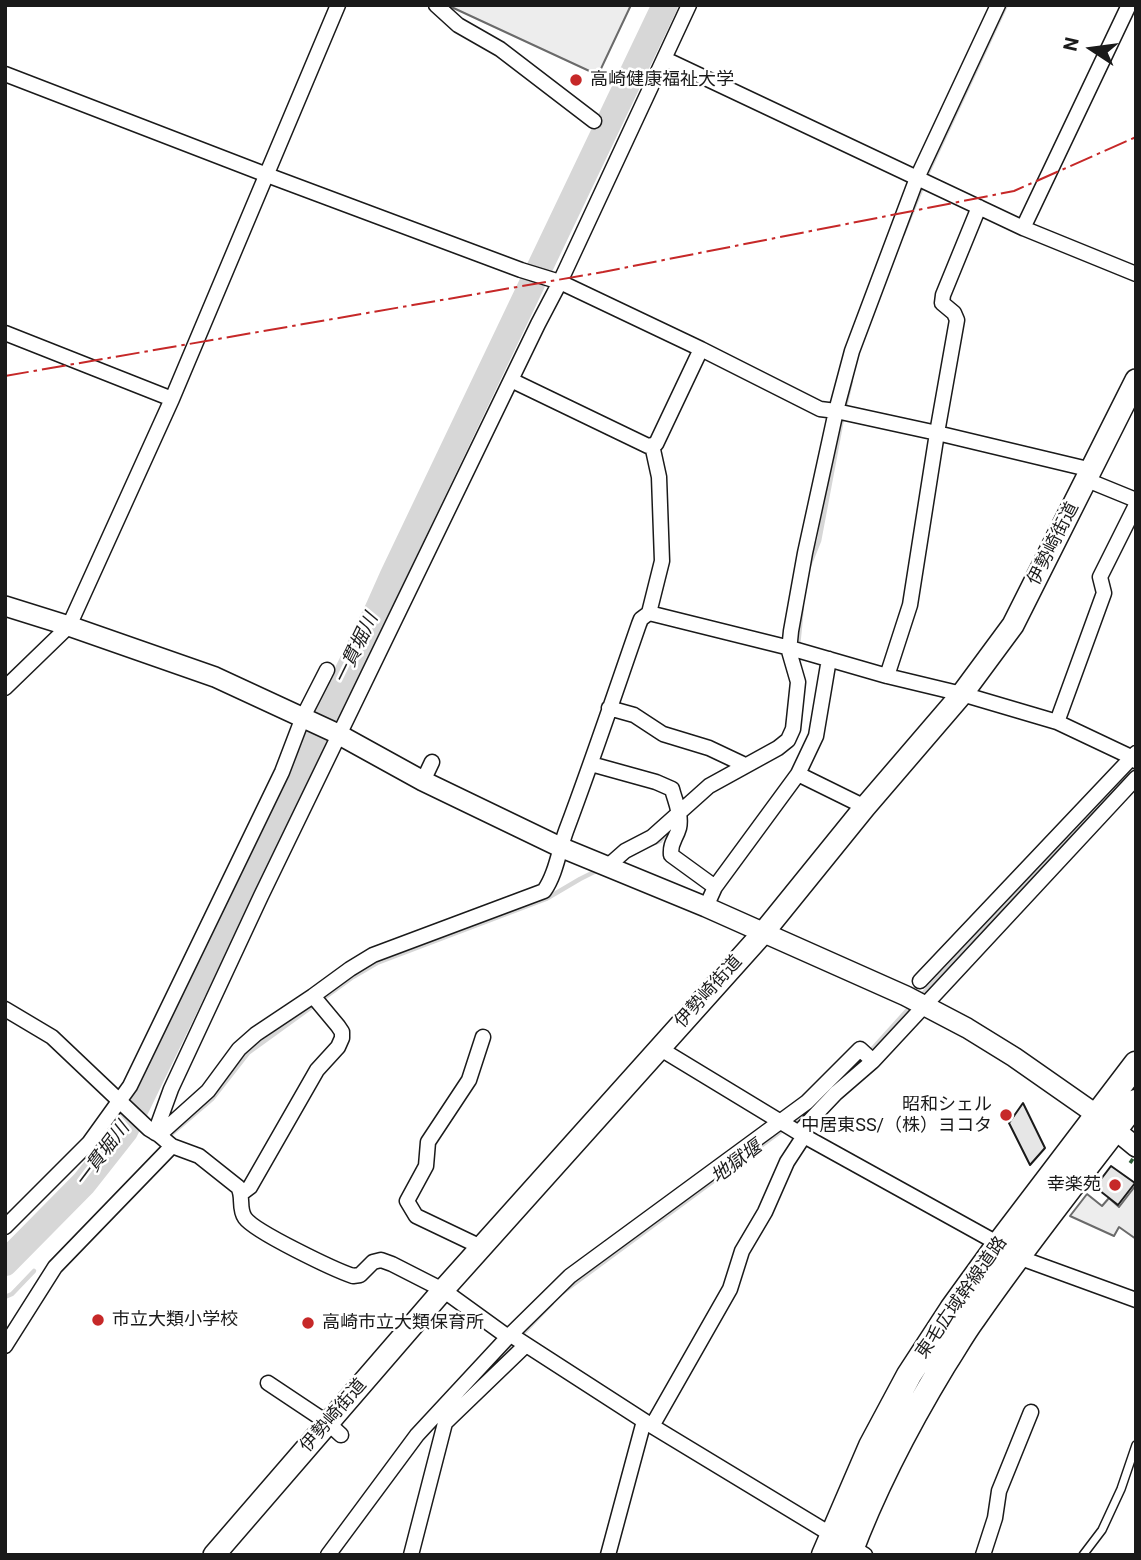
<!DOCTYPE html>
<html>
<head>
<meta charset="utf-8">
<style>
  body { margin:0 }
  #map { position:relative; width:1141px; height:1560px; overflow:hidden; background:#fff; font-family:Roboto,sans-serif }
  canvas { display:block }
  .frame { position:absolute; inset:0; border:7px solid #1a1a1a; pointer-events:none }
  .north { position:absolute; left:1057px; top:14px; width:70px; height:70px; -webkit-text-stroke:5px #fff; paint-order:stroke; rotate:283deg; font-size:19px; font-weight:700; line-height:28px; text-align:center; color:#1a1a1a }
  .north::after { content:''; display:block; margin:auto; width:24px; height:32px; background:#1a1a1a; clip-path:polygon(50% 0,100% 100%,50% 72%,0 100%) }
</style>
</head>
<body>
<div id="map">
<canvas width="1141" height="1560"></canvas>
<div class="frame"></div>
<div class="north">N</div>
</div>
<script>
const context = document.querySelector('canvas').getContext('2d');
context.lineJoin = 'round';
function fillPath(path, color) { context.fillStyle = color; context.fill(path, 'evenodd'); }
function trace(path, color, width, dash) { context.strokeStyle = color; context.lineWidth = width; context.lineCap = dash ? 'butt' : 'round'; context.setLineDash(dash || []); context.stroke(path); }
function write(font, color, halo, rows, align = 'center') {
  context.font = font + ' Roboto,"Noto Sans JP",sans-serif'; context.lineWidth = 5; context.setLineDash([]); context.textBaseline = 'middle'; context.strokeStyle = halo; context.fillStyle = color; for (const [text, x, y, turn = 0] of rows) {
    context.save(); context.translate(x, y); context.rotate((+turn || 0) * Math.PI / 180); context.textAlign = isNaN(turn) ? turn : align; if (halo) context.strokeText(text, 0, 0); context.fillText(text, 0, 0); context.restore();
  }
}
const built = new Path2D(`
  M447 5H631L598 75Z
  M1136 1185V1239L1119 1227 1114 1236 1070 1216 1087 1194 1102 1206 1109 1198 1119 1207Z`);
fillPath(built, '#ededed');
trace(built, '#6a6a6a', 2);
trace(new Path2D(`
  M903 234 929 170 1006 5
  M809 566 819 541 841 424 851 381
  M798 646 802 606
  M652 844 660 841 669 830
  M921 996 1136 765
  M841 1080 874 1047 912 1005
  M791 1124 817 1103
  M170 1135 212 1099 248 1053 353 977 377 963 546 899 580 879 600 869
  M563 1292 784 1129
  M5 1297 12 1294 34 1271
  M466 1393 552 1303`), '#d7d7d7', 4.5);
trace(new Path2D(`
  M5 1263 84 1183 125 1131 377 611 393 575 665 5`), '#d7d7d7', 26);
const building = new Path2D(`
  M1023 1103 1045 1148 1030 1165 1009 1123Z
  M1111 1166 1135 1183 1118 1205 1095 1187Z`);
fillPath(building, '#e6e6e6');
trace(building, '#1a1a1a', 2);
const lane = new Path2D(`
  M1083 1555 1102 1530 1121 1489 1136 1445`);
const street = new Path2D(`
  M436 5 458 25 500 49 594 121
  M665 59 1023 228 1136 274
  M5 74 267 175 521 270 560 282 701 349 820 409 836 411 937 433 1092 470
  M1023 228 1129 5
  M5 333 172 399
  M511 380 648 446 656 444 701 349
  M1087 480 1136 500
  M649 613 662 561 659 477 652 445
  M887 676 910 605 937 433 957 320 954 313 942 303 943 295 979 207
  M5 688 69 626 172 399 338 5
  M609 708 634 715 663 734 709 748 745 765
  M1057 722 1104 593 1100 577 1136 505
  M591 764 656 782 672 789C675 801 682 815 679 828 676 839 670 842 671 855L715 887
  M798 774 865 807
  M423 781 432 762
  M608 866 625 851 652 837 709 786 778 748 788 740 793 729 798 682 789 651 791 631 805 553 836 411 852 351 917 178 998 5
  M706 907 715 887 798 774 816 736 829 659
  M920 981 1136 753
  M5 1009 52 1037 149 1129 159 1135 172 1146 199 1156 238 1187C244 1197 238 1208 245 1218 255 1232 335 1270 353 1276L360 1275 373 1262 381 1260 392 1264 443 1290 508 1337
  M659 1048 804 1136 999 1244
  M799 1132 836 1093 873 1061 1136 778
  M155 1133 171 1089 261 896 538 324 560 282 689 5
  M159 1135 208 1091 239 1049 256 1034 313 996 350 969 373 955 544 891C556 874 559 850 566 831 592 762 615 693 639 624L641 619 649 613 790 648 887 676 962 694 1057 722 1131 757 1136 761
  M242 1193 250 1187 317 1070 338 1047 342 1038V1032L338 1026 313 996
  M5 1227 89 1143 130 1086 282 772 303 717 327 670
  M481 1247 416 1216 407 1201 426 1166 428 1142 469 1080 483 1037
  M1018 1257 1136 1300
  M511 1335 652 1426 865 1555
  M5 1346 55 1267 172 1146
  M268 1383 328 1423 341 1435
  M652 1426 730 1289 742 1251 765 1212 787 1162 804 1136
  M328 1555 417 1435 508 1337 570 1276 807 1102 860 1049 873 1061
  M411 1555 445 1423 526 1345
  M608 1555 644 1421
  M983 1555 995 1518 999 1491 1031 1412`);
const secondary = new Path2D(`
  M5 606 69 626 215 677 336 733 423 781 560 847 706 907 906 996 967 1028 1014 1057 1097 1115 1136 1147`);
const primary = new Path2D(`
  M214 1555 443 1290 763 933 865 807 962 694 1013 625 1136 380`);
const highway = new Path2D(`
  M824 1555 871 1446 909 1375 952 1309 999 1244 1136 1064
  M849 1555C874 1488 907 1425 944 1364 954 1349 962 1334 973 1319 1024 1245 1081 1174 1136 1102`);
trace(lane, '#1a1a1a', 10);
trace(street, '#1a1a1a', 17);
trace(secondary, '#1a1a1a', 22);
trace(primary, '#1a1a1a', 24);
trace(highway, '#1a1a1a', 27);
trace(lane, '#fff', 7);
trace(street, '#fff', 14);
trace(secondary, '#fff', 19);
trace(primary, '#fff', 21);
trace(highway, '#fff', 24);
trace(new Path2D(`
  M1130 1160 1136 1164`), '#2b5a34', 5, [3.5, 5]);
trace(new Path2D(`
  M5 376 603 272 1014 191 1136 137`), '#c62828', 2, [24, 5, 3.5, 5]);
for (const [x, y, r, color] of [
  [576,80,7,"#c62828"],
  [1006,1115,7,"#c62828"],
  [1115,1185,7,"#c62828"],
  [98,1320,7,"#c62828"],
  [308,1323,7,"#c62828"]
]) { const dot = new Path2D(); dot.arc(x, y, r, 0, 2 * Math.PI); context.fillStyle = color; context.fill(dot); trace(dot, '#fff', 2.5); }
write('18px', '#1a1a1a', '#fff', [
  ["高崎健康福祉大学",590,80],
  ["昭和シェル",992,1105,"right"],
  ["中居東SS/（株）ヨコタ",992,1126,"right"],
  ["幸楽苑",1101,1185,"right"],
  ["市立大類小学校",112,1320],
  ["高崎市立大類保育所",322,1323]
], 'left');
write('18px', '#1a1a1a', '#fff', [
  ["伊勢崎街道",1054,544,-63],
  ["伊勢崎街道",709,992,-48],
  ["東毛広域幹線道路",962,1298,-55],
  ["伊勢崎街道",334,1416,-49]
]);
write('italic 19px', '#1a1a1a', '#fff', [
  ["一貫堀川",357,649,-64],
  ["一貫堀川",103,1155,-53],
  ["地獄堰",737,1163,-37]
]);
</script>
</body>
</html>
